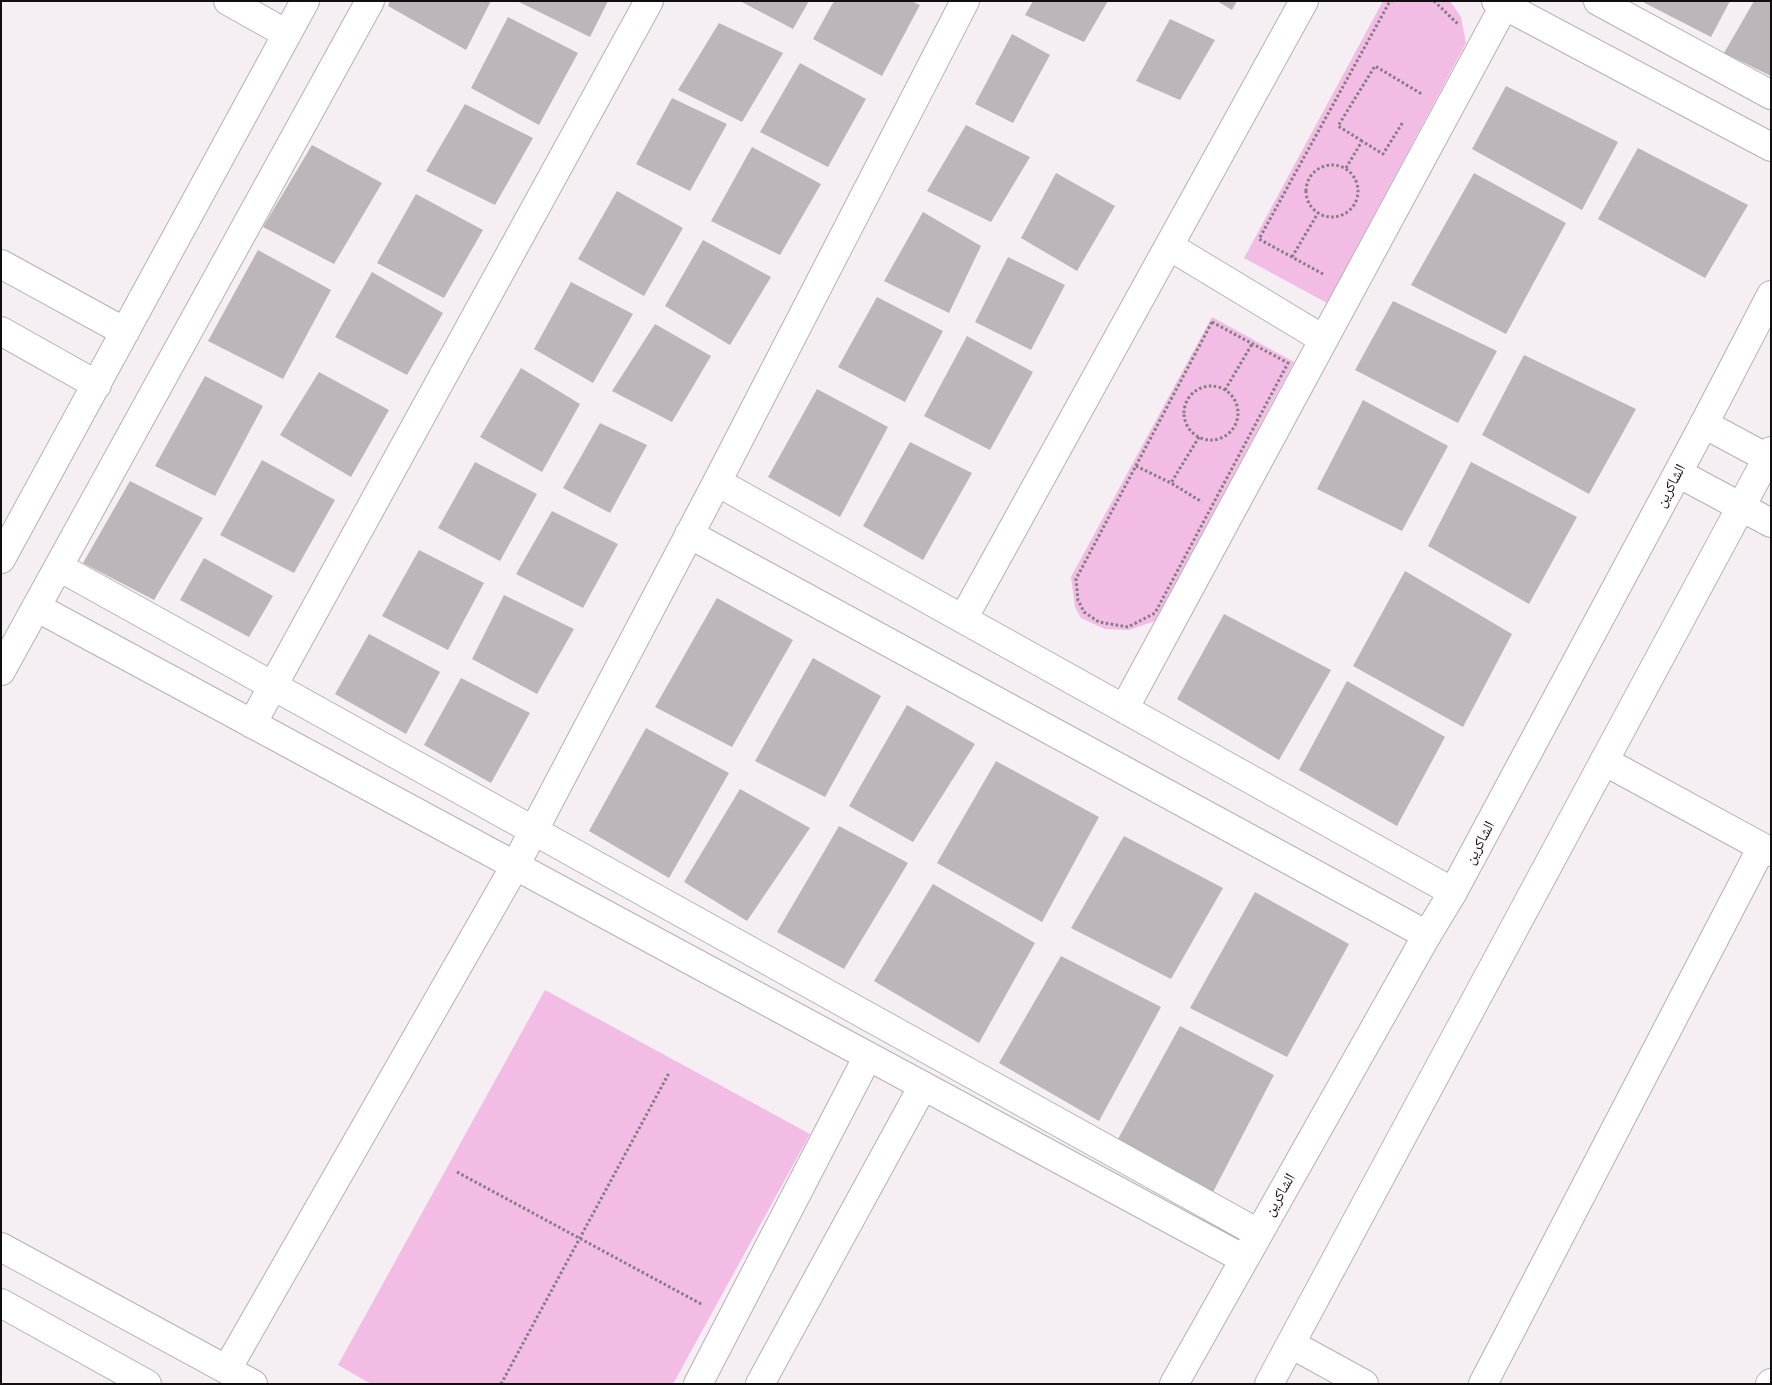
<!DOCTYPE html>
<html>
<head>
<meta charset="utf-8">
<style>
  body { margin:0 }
  #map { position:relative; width:1772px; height:1385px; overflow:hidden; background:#f5eef3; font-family:"Open Sans",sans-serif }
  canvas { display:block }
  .frame { position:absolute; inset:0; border:2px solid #100e0f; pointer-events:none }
</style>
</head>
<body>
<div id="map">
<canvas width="1772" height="1385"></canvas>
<div class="frame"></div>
</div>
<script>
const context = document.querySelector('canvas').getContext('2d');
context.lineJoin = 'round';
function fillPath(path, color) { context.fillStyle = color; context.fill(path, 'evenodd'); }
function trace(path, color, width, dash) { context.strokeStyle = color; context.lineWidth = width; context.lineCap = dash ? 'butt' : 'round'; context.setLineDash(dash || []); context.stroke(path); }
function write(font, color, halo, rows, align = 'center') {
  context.font = font + ' "Open Sans","Noto Naskh Arabic",sans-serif'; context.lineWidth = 4; context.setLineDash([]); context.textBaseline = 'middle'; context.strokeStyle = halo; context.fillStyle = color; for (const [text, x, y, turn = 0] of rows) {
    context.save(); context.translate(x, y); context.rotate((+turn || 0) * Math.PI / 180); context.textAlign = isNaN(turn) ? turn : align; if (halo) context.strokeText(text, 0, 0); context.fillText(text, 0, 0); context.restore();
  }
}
fillPath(new Path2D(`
  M1383 1H1450L1461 17 1466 43 1327 303 1244 258Z
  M1212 317 1294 362 1155 621 1129 630 1105 629 1081 618 1075 607 1071 577Z
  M545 990 810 1134 673 1384H371L338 1365Z`), '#f2bce4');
fillPath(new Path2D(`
  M390 1H491L466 50 388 6Z
  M517 1H608L590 37Z
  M740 1H809L793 29Z
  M834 1H911L920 5 882 76 813 39Z
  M1033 1H1108L1084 42 1025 15Z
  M1217 1H1237L1232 10Z
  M1641 1H1730L1711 37Z
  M1754 1H1771V76L1724 53Z
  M508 17 578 53 539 125 471 88Z
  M1170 19 1215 40 1180 100 1136 81Z
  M719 23 783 53 742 122 678 90Z
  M1012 34 1050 55 1013 123 975 104Z
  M800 63 866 99 828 167 760 132Z
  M1506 86 1618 142 1582 210 1472 149Z
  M672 98 727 124 690 191 636 164Z
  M465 104 533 138 495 205 426 171Z
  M966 125 1030 157 991 222 927 191Z
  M312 145 382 183 334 264 263 227Z
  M752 147 821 184 780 255 711 221Z
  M1638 148 1748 205 1705 278 1598 219Z
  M1056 173 1115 206 1077 271 1021 238Z
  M1474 173 1566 223 1506 334 1411 285Z
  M617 191 683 228 644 296 578 259Z
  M416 194 483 230 444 298 377 263Z
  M923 212 981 246 949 313 884 281Z
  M703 240 771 277 730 345 665 306Z
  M258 250 331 290 283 379 208 341Z
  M1008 257 1065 285 1031 350 975 322Z
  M372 272 443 313 407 375 335 337Z
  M571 282 633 314 593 383 534 349Z
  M877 297 943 331 905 402 838 367Z
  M1393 301 1497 351 1458 423 1355 370Z
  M655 324 711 356 672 422 612 391Z
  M967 336 1033 372 990 450 924 416Z
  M1524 355 1636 409 1589 494 1482 435Z
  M521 368 580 404 542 472 480 437Z
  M319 372 389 410 351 477 280 435Z
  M205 376 263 406 215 496 155 466Z
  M817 389 888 427 840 517 768 477Z
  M1363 400 1448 446 1402 531 1317 489Z
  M600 423 647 445 610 513 563 488Z
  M910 442 972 473 923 560 863 526Z
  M262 460 335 500 294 573 220 535Z
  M475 462 537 494 500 561 438 528Z
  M1471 462 1577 517 1529 604 1428 546Z
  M130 481 203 518 154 600 83 563Z
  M552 511 618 544 583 608 516 574Z
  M419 550 484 583 448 650 382 616Z
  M204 558 273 596 249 637 180 600Z
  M1405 571 1512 634 1463 727 1353 666Z
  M504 595 574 629 537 694 472 659Z
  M717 598 793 640 732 747 655 707Z
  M1224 614 1331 670 1279 760 1177 699Z
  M369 634 440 672 406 734 335 694Z
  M813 658 881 696 825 797 755 761Z
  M461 678 530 713 491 783 424 745Z
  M1347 681 1445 737 1397 826 1299 770Z
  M907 705 975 744 913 842 849 806Z
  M646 728 729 773 669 878 589 831Z
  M996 761 1099 817 1042 922 937 863Z
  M740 789 810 828 747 921 684 882Z
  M839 826 908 863 844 969 777 932Z
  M1124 836 1223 888 1171 979 1071 928Z
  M933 884 1035 943 979 1043 874 981Z
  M1255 892 1349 944 1287 1057 1190 1008Z
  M1061 956 1161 1007 1099 1121 999 1063Z
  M1180 1026 1274 1075 1213 1192 1118 1139Z`), '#bcb6ba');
const street = new Path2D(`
  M228 1 287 34
  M1496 1 1771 147
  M1598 1 1771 95
  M1169 246 1323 339
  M1 264 125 332
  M1 331 97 385
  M1704 424 1771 460
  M1678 473 1771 523
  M717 482 1453 892
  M689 534 1427 935
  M1 559 305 1
  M59 567 1258 1233
  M36 607 1244 1259
  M963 619 1304 1
  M1 671 370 1
  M1124 709 1504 6
  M252 724 649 1
  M1604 761 1771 852
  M1 1247 253 1384
  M1 1303 147 1384
  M1291 1344 1364 1384
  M227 1369 515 866 717 482 965 1
  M698 1384 868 1056
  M760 1384 923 1086
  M1483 1384 1762 847
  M1770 1384 1771 1383`);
const secondary = new Path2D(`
  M1174 1384 1427 935 1453 892 1704 424 1771 295
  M1269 1384 1771 451`);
trace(street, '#b6b0b4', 30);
trace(secondary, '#b6b0b4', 30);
trace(new Path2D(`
  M1434 1 1459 25
  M1362 141 1338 126 1375 66 1420 93V95
  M1306 191a26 26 0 1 1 52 0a26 26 0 1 1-52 0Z
  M1346 168 1362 141 1383 154 1403 122
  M1292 257 1318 213
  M1323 274 1259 239 1389 3 1392 1
  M1212 322 1288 363 1155 613 1128 627 1099 622 1084 612 1078 600 1076 579Z
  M1184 413a27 27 0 1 1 54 0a27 27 0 1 1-54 0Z
  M1225 390 1252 344
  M1199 437 1171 483 1202 502
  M1136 466 1171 483
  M457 1172 703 1305
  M501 1384 669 1073`), '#817d80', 3, [2.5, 2.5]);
trace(street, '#fff', 28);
trace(secondary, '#fff', 28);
write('15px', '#100e0f', '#fffdfe', [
  ["الشاكرين",1671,486,-62],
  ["الشاكرين",1480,843,-62],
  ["الشاكرين",1280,1195,-60]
]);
</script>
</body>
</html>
